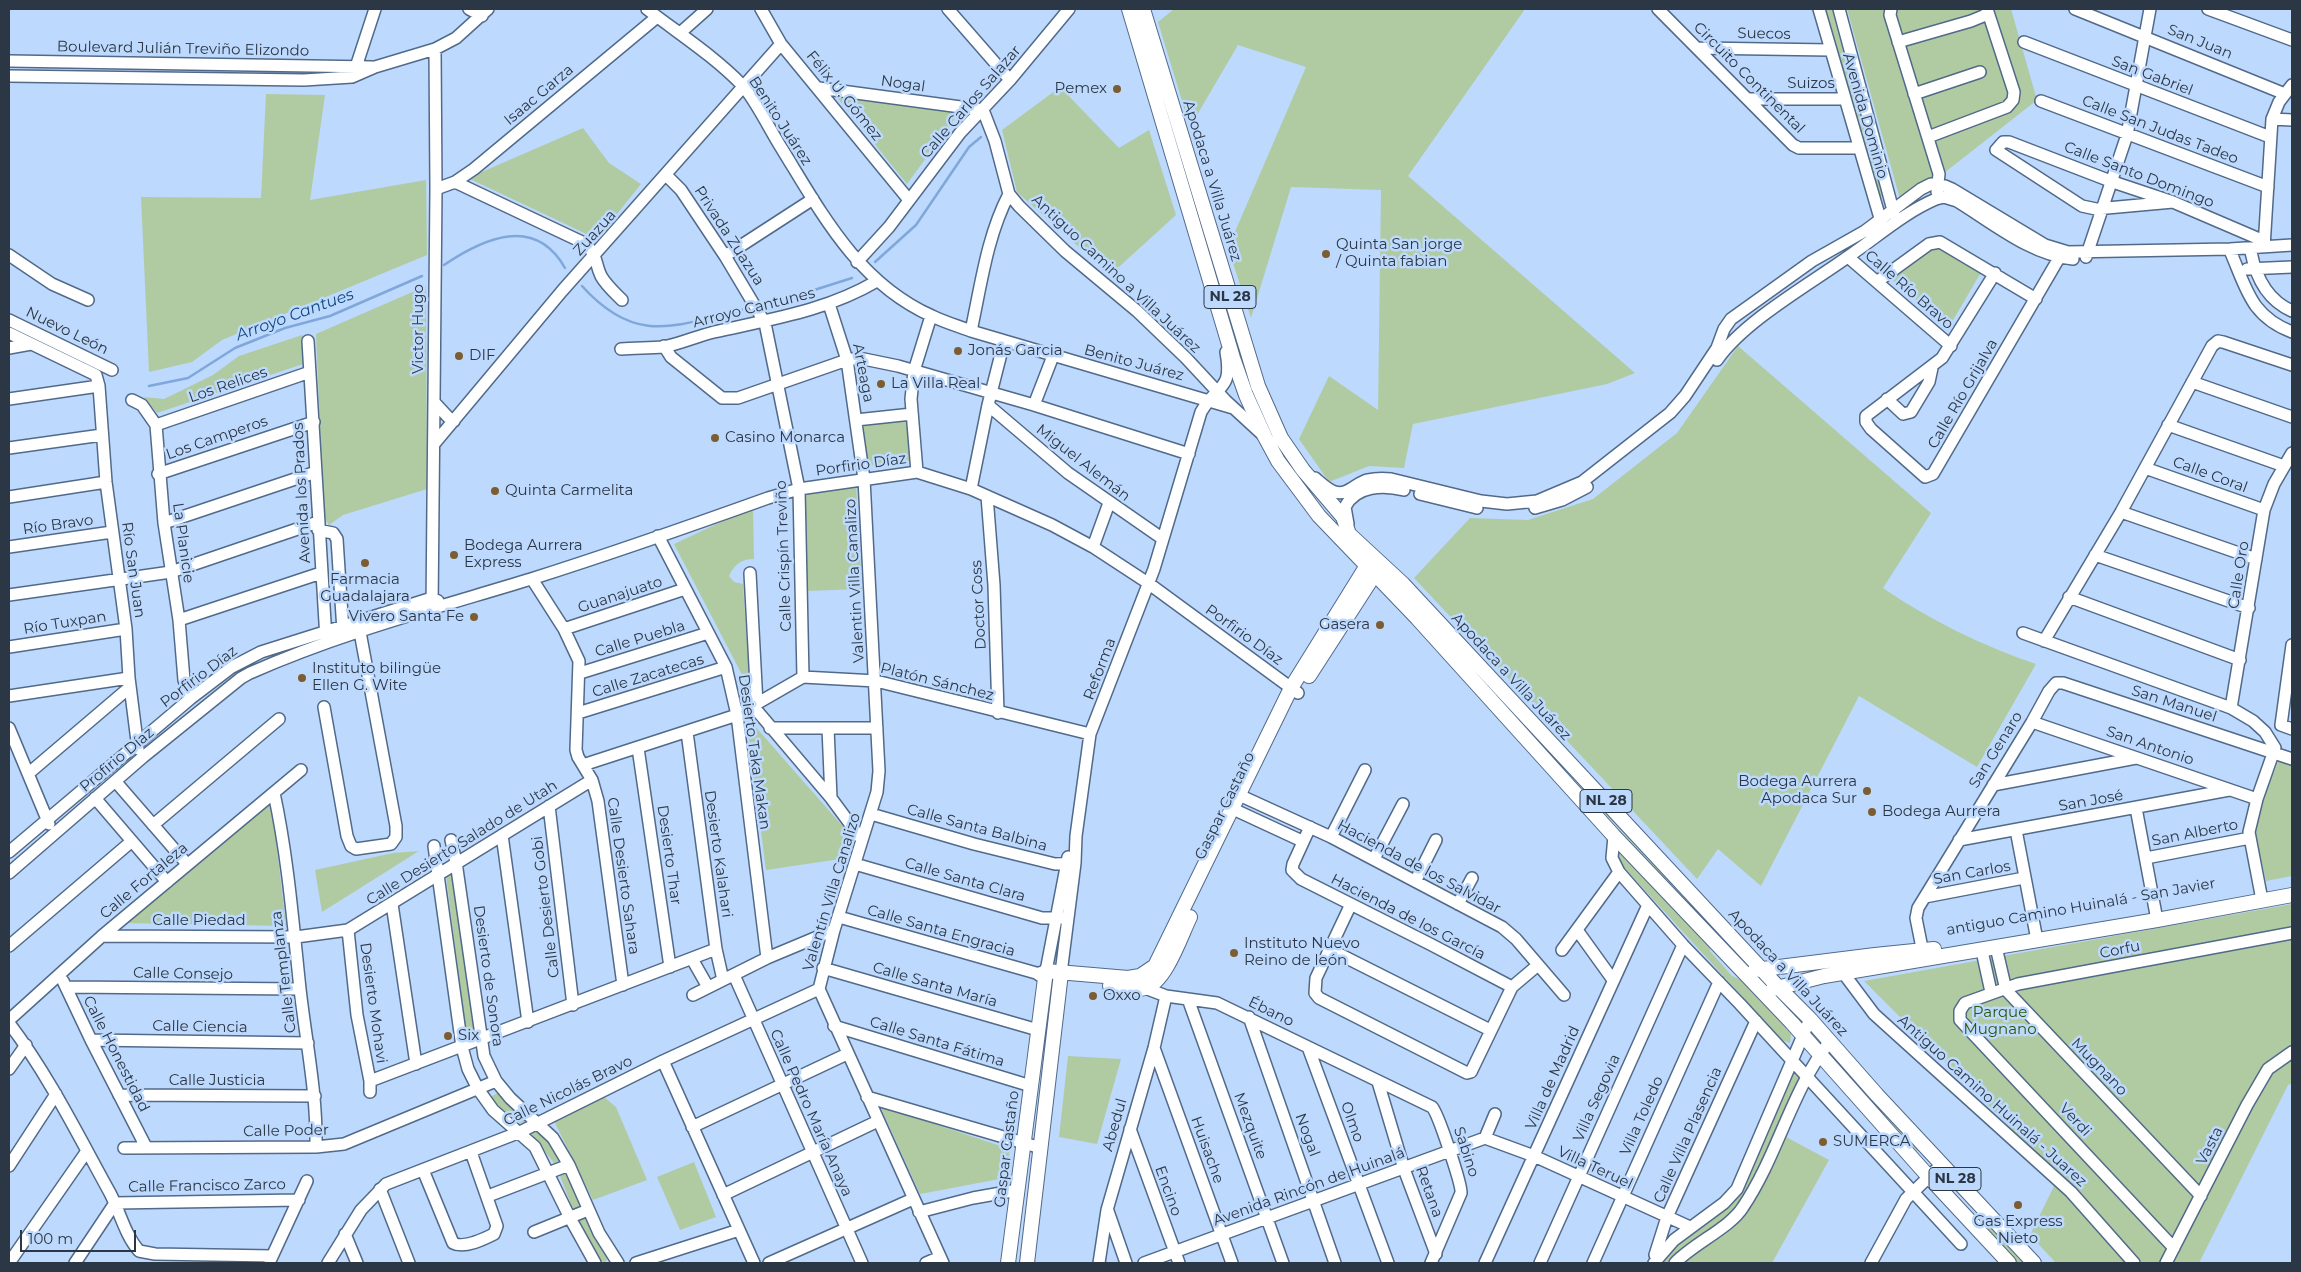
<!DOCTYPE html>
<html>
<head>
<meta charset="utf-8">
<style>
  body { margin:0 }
  #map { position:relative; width:2301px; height:1272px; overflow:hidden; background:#bdd9fd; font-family:Montserrat,sans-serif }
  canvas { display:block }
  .frame { position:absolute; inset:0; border:10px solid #2c3745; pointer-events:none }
  .scale { position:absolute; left:20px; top:1230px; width:116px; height:22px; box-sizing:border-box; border:2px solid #2c3745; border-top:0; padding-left:6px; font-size:15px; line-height:18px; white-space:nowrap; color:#2c3745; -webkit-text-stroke:4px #bdd9fd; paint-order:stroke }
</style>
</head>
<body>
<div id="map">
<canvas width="2301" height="1272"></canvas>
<div class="frame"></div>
<div class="scale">100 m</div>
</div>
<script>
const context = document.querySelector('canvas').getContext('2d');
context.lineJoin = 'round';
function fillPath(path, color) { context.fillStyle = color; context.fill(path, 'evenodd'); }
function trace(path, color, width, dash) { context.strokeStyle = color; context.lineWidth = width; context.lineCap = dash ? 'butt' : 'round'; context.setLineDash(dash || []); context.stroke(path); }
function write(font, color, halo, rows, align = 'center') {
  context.font = font + ' Montserrat,sans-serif'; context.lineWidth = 5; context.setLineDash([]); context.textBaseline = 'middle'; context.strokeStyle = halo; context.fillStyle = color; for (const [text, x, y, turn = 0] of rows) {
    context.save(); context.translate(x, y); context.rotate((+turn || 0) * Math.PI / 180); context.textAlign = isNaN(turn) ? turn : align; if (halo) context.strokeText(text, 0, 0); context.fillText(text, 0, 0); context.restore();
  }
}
fillPath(new Path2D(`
  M1174 9H1525L1408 176 1635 373 1607 384 1413 424 1404 468 1369 466 1329 482 1299 439 1329 376 1378 410 1381 190 1291 187 1251 318 1228 248 1306 67 1238 45 1190 127 1158 22Z
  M1825 9H1834L1884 194 1879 200Z
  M1847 9H2011L2037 100 1902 206Z
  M1143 36 1146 39 1213 260 1302 481 1261 420 1241 369Z
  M1060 87 1119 148 1149 130 1176 215 1110 275 1017 192 1002 130Z
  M266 94 325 95 310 200 426 180 427 255 222 340 192 362 149 372 141 197 261 198Z
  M835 95 961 110 907 184Z
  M583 128 609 163 641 184 597 239 468 178Z
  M1941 242 1983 269 1949 327 1891 279Z
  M426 286 427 489 343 515 329 525 324 517 316 334Z
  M302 335 303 364 157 413 144 397 164 399 213 375 239 356Z
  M1738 346 1931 513 1883 588C1929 620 1983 646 2036 664L1977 767 1859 696 1761 886 1718 849 1697 879 1414 578 1470 518 1528 520 1593 499 1677 433Z
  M907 417 912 461 867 466 863 422Z
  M856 484 862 589 806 591 803 493Z
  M753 507 754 559C741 559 734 565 729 576L734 582 743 584 750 690 674 544Z
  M1430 623 1687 896 1672 886Z
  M746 716 853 838 847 858 766 870Z
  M2279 760 2292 763V876L2266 881 2253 825Z
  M271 798 286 926 122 923Z
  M1618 849 1710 943V951L1732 976 1744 981 1791 1034 1790 1043 1782 1040 1619 862Z
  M419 851 322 912 315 870 393 853Z
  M455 874 476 1032 466 1034 446 875Z
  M2292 904V1083L2288 1085 2199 1263H2056L2030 1235 2059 1176 1864 981Z
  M1068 1056 1121 1059 1097 1144 1059 1137Z
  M1833 1059 1837 1060 1922 1151H1917Z
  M1792 1074H1797L1800 1079 1749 1187 1735 1210 1722 1222 1703 1233 1668 1263H1657L1670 1248 1725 1209Z
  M498 1093 526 1120 525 1122 519 1123 492 1100V1096Z
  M604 1097 616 1107 647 1180 593 1200 554 1121Z
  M880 1106 1010 1149 1005 1178 920 1194Z
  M537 1129 550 1141 561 1162 554 1163 532 1135V1131Z
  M1786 1137 1829 1160 1772 1263H1679L1742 1216 1750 1207Z
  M694 1162 716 1217 680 1230 657 1177Z
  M567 1172 582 1204 576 1209 572 1207 560 1176Z
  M1981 1211 2030 1263H2017L1975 1217Z
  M584 1216 609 1257 605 1262 601 1261 588 1244 578 1221 579 1218Z`), '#b0cba2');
trace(new Path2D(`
  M875 262 916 225 969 147 981 137
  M444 265C484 238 535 215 565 268
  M582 286C637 347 676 325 745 309
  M770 304 852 278
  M149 386 188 378 235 348 285 328 330 316 422 276`), '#80a7da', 2.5);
const minor = new Path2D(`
  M469 9 482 16
  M647 9C678 33 714 56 742 85 755 99 771 132 782 149 822 214 858 283 932 316 944 322 958 326 971 331L1233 408
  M761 9 781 44 909 200
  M948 9 1010 80
  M1658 9 1793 145 1799 148H1858
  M1819 9 1882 225
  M1839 9 1894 214
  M1891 9 1890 15 1939 174 1937 192
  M2075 9 2285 94
  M2208 9 2292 40
  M680 33 707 9
  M1898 42 1971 21 1988 14
  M2024 42 2270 137
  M1698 48 1830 50
  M9 61 372 67
  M354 73 375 9
  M9 76 304 80 352 77 375 67 435 49 456 38 488 9
  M819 88 983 110
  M1914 94 1980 72
  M1748 99H1844
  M2041 101 2268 187
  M983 110 995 141 1009 194 1019 206 1065 251 1137 311 1186 358 1226 401 1263 435
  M2272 119 2292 120
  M1928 137 2007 107 2013 100 2014 92 1987 9
  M666 175 681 190 725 256 765 323 799 489 803 677
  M455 182 582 242C598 253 594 261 601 276 606 285 615 293 622 300
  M436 189 455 182 474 169 657 17
  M2173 202 2096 209 2082 206 1996 150 2003 142H2009L2113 182 2173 202 2264 241
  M2264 247 2272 119 2279 102 2292 85
  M2251 252C2256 278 2267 300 2292 311
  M2231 253C2247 290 2251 316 2292 332
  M9 255 52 284 88 300
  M725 256 813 199
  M1848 257 1951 346
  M2086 257 2127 135 2150 9
  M857 262 889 227 960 133 1010 80 1069 9
  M2247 269 2292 267
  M1995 273 1942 358 1866 416V422L1871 429 1925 477 1933 474 2059 258
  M1878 281 1929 244 1940 242 2036 299
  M829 304 847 360 864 479 879 771 877 792 834 930 819 989 943 1263
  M9 320 112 370
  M971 331C981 285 987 236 1009 194
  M9 333 96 375 99 386 106 482 126 629 129 678 138 749
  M308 341 326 639
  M664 346 671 357 722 398H738L847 360 859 358 898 366 1034 405 1189 454
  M9 348 31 344
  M621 349C634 348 649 348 663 347 680 344 697 336 714 332 771 319 826 311 877 281
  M1717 360C1744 321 1810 284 1849 256 1877 237 1905 212 1936 199L1944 197 1957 201C1993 223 2031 255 2073 259
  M2192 382 2292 417
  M9 399 99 386
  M1887 399 1903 414 1911 412 1929 382 1932 368
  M132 400 142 405 156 425 164 523 179 620 184 680 190 699
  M434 402 448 417 454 421
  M988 405 1068 473 1163 539
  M1034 405 1053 356
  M856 420 912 414
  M156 425 310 372
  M2168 425 2284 466
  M434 444 562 291 781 44
  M9 448 102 435
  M2145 468 2264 510
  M917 472 911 399 914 371 931 316
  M158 474 314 422
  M1315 478C1321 483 1328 490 1335 492 1347 496 1356 483 1367 480 1376 478 1383 478 1391 479L1481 501 1507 504 1537 501 1582 482 1670 413 1685 396 1717 348 1724 329 1731 319 1812 261 1865 231 1921 189 1931 184 1945 186 1952 189 2045 245 2068 252 2230 249 2292 245
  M971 489 988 405 1004 342
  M1420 494 1477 508
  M987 496 994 585 998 713
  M9 497 106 482
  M1535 508 1562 500 1587 487
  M2121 512 2256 559
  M164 523 316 472
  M1348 524 1345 507C1356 485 1384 485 1404 490
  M318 530 333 533 337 539 343 631
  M658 536 726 667 737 715 767 958
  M9 547 112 532
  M1093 547 1109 503
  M2095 555 2249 608
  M750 573 757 704
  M532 579 564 629 579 661 576 750 578 757 592 780 598 801 623 985
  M9 595 171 572 318 522
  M2069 597 2240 660
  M432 609 436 189 435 49
  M179 620 321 573
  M564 629 685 589
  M2023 633 2231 708 2253 721 2265 732 2275 748 2257 799 2249 832 2262 900
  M2044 641 2121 512 2212 346 2218 341 2223 342 2292 365
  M2292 645 2281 725 2292 729
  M9 647 126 629
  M580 673 708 633
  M9 696 129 678
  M753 706 831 798 862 840
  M324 707 347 836 351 846 356 849 391 844 396 837V826L360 632
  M2231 708 2264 510 2274 484 2292 453
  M578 713 726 667
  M2032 722 2257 799
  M9 728 49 824
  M770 728H877
  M828 728 831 798
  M687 732 716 949 723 980
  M638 748 670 967
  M583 765 737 715 803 677 876 681 1090 734
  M29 773 130 687
  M116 782 187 864
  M1993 785 2136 758
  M274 793C288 858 293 923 300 989 306 1042 317 1093 316 1147
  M1239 795 1331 837 1502 927 1516 939 1564 995
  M95 798 167 882
  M549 806 573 1005
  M2136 808 2157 920
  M1233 809 1302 841
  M871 814 974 844 1055 864 1075 863
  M153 825 279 719
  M1310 827 1293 864 1292 870 1301 879 1430 944 1512 987
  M2016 830 2037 940
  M502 835 528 1022
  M1331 837 1365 770
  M451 840 456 862 484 1056 496 1081 510 1098 553 1138 569 1165 599 1233 618 1263
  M1959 840 2229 790
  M434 846 462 1047 468 1069 478 1089 493 1110 535 1147 570 1218 595 1263
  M9 852 190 699 232 667 261 652 432 598 438 601
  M2146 858 2250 838
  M1374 859 1403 804
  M855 864 1042 918H1068
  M1619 872 1683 945 1740 1004 1961 1244
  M9 873 143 757 241 678 250 673C340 633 436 608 531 579 610 554 690 526 768 498L799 489 917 472 971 489 1052 525 1093 547 1148 583 1298 693
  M1416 880 1436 840
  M1925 897 2024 878
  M392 904 416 1064
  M1351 904 1316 978 1315 993 1319 998 1467 1073 1471 1072 1512 987 1538 965
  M1458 904 1472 878
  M839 917 1036 973 1045 979
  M348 930 357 1015 370 1081V1092
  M1577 930 1613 980
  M102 936 296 937 348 930 592 780
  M9 946 132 841
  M1996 947 2006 990 2201 1196
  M1331 950 1490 1030
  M1562 950 1619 872 1612 858 1614 836
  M1982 951 1991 992
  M1924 958 1916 918 1918 908 2032 722 2049 691 2056 683H2063L2292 759
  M692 959 708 987
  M1838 966 1874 1014 2071 1192 2134 1263
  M823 968 1038 1030
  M1039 973 1046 971 1068 857
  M1061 973 1075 863 1076 836 1090 734 1154 569 1201 412C1218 383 1233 391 1226 352
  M734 975 862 1263
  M63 981 91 1040 146 1147
  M66 987 300 989
  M1145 988 1166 996 1217 1003 1432 1107C1438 1113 1462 1185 1461 1193L1431 1263
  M693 995 767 958 834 930
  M1188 999 1283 1263
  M1249 1017 1335 1263
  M9 1020 102 936 301 770
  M9 1023C49 1076 78 1135 110 1193 120 1212 125 1235 139 1251L155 1254 272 1256
  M834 1026 1031 1086
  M91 1040 308 1043
  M1308 1047 1388 1263
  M1154 1048 1232 1263
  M663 1061 754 1263
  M9 1069 26 1045
  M370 1081 716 949
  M1378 1082 1404 1169 1436 1254
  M119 1095 315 1096
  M867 1097 1041 1148
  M692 1127 847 1054
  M1130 1129 1179 1263
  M1485 1138 1534 1156 1690 1227
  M1485 1138 1495 1114
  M124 1148 316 1147 344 1144 496 1081
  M9 1166 56 1094
  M423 1170 453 1243C464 1249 484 1239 494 1234L497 1226 471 1152
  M380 1189 409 1263
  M723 1195 878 1121
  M488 1196 569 1165
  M1108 1211 1126 1263
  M919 1212 973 1198 1018 1190
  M534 1232 588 1210
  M345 1234 357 1263
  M2174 1248 1960 1020V1011L1965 1003 2018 984 2292 933
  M1655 1255 1667 1217 1756 1021
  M270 1261 307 1181
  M9 1263 87 1151
  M75 1263 115 1203 299 1200
  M328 1263 361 1210 386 1184 520 1132 663 1061 819 989
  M636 1263 739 1230
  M769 1263 913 1199
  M926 1263 940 1257
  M1099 1263 1107 1210 1154 1048 1166 996
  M1144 1263 1485 1138
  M1485 1263 1648 905
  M1540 1263 1683 945
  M1593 1263 1719 982
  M1654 1263 1674 1240 1724 1203 1737 1189 1810 1019
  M1675 1263C1694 1243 1730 1228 1743 1207 1778 1155 1791 1091 1830 1041
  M1871 1263 1906 1199 1941 1165
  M2166 1263 2247 1105 2268 1069 2292 1052`);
const major = new Path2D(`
  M1129 9 1233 358 1246 395 1265 437 1278 461 1319 516 1417 618 1614 836 1792 1023 1928 1176 2009 1263
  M1143 9 1258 386 1281 438 1303 470 1343 517 1349 534 1403 584 1779 988 1810 1019 1877 1095 2034 1263
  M1309 676 1380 566
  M1875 955 1934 949
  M1755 970 1875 955 1881 960
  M1110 986C1120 987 1136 991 1145 988 1166 982 1181 935 1190 917
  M1773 989 1824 976 2157 920 2292 895
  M1008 1263 1046 971 1128 978 1140 976 1155 966 1291 688 1371 559
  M1027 1263 1061 973`);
trace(minor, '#516a8a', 14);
trace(major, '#516a8a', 16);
trace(minor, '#fff', 11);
trace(major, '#fff', 14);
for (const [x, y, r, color] of [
  [1117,89,5,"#7b5d31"],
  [1326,254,5,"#7b5d31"],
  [958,351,5,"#7b5d31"],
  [459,356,5,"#7b5d31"],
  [881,384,5,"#7b5d31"],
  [715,438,5,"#7b5d31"],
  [495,491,5,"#7b5d31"],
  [454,555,5,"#7b5d31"],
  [365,563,5,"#7b5d31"],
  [474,617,5,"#7b5d31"],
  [1380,625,5,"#7b5d31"],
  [302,678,5,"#7b5d31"],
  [1867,791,5,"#7b5d31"],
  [1872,812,5,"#7b5d31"],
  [1234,953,5,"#7b5d31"],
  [1093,996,5,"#7b5d31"],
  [448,1036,5,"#7b5d31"],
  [1823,1142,5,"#7b5d31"],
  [2018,1205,5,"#7b5d31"]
]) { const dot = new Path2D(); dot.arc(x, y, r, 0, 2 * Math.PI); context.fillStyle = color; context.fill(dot); trace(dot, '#bdd9fd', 2); }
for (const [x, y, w] of [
  [1230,297,52],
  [1606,801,52],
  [1955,1179,52]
]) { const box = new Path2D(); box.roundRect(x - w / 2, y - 11.5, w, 23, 4); context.fillStyle = '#bdd9fd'; context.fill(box); trace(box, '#2c3745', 1); }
write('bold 14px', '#2c3745', null, [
  ["NL 28",1230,297],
  ["NL 28",1606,801],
  ["NL 28",1955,1179]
]);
write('15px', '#2c3745', '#bdd9fd', [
  ["Suecos",1764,34,1],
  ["San Juan",2200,42,22],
  ["Boulevard Julián Treviño Elizondo",183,49,1],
  ["San Gabriel",2152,76,21],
  ["Circuito Continental",1749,78,45],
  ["Nogal",903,84,8],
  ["Suizos",1811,84],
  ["Isaac Garza",539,95,-40],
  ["Félix U. Gómez",844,96,51],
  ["Calle Carlos Salazar",971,102,-49],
  ["Avenida Dominio",1865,116,74],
  ["Benito Juárez",780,121,57],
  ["Calle San Judas Tadeo",2160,130,21],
  ["Calle Santo Domingo",2139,175,21],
  ["Apodaca a Villa Juárez",1212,181,73],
  ["Zuazua",595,233,-48],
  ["Privada Zuazua",729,236,57],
  ["Antiguo Camino a Villa Juárez",1116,274,43],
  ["Calle Río Bravo",1909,290,41],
  ["Arroyo Cantunes",754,308,-14],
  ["Victor Hugo",419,329,-90],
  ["Nuevo León",67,331,26],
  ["Benito Juárez",1134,363,15],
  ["Arteaga",863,373,79],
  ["Los Relices",228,385,-19],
  ["Calle Río Grijalva",1963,394,-60],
  ["Los Camperos",217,438,-19],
  ["Miguel Alemán",1083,463,38],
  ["Porfirio Díaz",861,465,-8],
  ["Calle Coral",2210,475,20],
  ["Avenida los Prados",302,493,-93],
  ["Río Bravo",58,525,-8],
  ["La Planicie",183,543,82],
  ["Calle Crispín Treviño",784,556,-92],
  ["Río San Juan",133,570,82],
  ["Calle Oro",2239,575,-81],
  ["Valentin Villa Canalizo",855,581,-93],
  ["Guanajuato",620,595,-18],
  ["Doctor Coss",979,605,-93],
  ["Río Tuxpan",65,623,-9],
  ["Porfirio Díaz",1244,635,36],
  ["Calle Puebla",640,639,-17],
  ["Reforma",1100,669,-69],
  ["Calle Zacatecas",648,676,-17],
  ["Porfirio Díaz",199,677,-37],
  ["Apodaca a Villa Juárez",1511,677,47],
  ["Platón Sánchez",937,682,14],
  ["San Manuel",2174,704,18],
  ["San Antonio",2150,746,19],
  ["San Genaro",1996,750,-58],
  ["Desierto Taka Makan",754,752,82],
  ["Profirio Díaz",117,760,-40],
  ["San José",2091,801,-10],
  ["Gaspar Castaño",1225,806,-64],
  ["Calle Santa Balbina",977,828,15],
  ["San Alberto",2195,833,-11],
  ["Calle Desierto Salado de Utah",462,843,-32],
  ["Desierto Kalahari",718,854,82],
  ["Desierto Thar",669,855,82],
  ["Hacienda de los Salvidar",1419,867,28],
  ["San Carlos",1972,873,-10],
  ["Calle Desierto Sahara",623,876,82],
  ["Calle Santa Clara",965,880,16],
  ["Calle Fortaleza",144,881,-40],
  ["Valentín Villa Canalizo",832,892,-73],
  ["Calle Desierto Gobi",546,907,-97],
  ["antiguo Camino Huinalá - San Javier",2081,907,-10],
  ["Hacienda de los García",1408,917,27],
  ["Calle Piedad",199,921],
  ["Calle Santa Engracia",941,931,16],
  ["Corfu",2120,950,-11],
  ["Calle Templanza",284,972,-97],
  ["Apodaca a Villa Juárez",1788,973,47],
  ["Calle Consejo",183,974,1],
  ["Desierto de Sonora",488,976,82],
  ["Calle Santa María",935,985,16],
  ["Desierto Mohavi",373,1003,82],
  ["Ébano",1271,1012,26],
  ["Calle Ciencia",200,1027,1],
  ["Calle Santa Fátima",937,1042,17],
  ["Calle Honestidad",116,1054,63],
  ["Mugnano",2099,1067,46],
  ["Villa de Madrid",1553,1078,-66],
  ["Calle Justicia",217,1081],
  ["Calle Nicolás Bravo",568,1091,-26],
  ["Villa Segovia",1597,1098,-66],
  ["Antiguo Camino Huinalá - Juarez",1992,1101,42],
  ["Calle Pedro María Anaya",811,1113,66],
  ["Villa Toledo",1642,1116,-66],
  ["Verdi",2075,1120,47],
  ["Olmo",1352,1122,70],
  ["Abedul",1115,1125,-74],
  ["Mezquite",1250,1126,70],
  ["Calle Poder",286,1131,-1],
  ["Nogal",1307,1135,70],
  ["Calle Villa Plasencia",1688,1135,-66],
  ["Vasta",2210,1146,-63],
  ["Gaspar Castaño",1007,1149,-83],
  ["Huisache",1207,1150,70],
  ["Sabino",1466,1152,72],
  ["Villa Teruel",1595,1168,25],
  ["Calle Francisco Zarco",207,1186,-1],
  ["Avenida Rincón de Huinalá",1309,1187,-20],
  ["Encino",1168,1191,70],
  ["Retana",1429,1192,70]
]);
write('15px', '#2c3745', '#bdd9fd', [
  ["Pemex",1107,89,"right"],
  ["Quinta San jorge",1336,245],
  ["/ Quinta fabian",1336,262],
  ["Jonás Garcia",968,351],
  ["DIF",469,356],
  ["La Villa Real",891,384],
  ["Casino Monarca",725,438],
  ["Quinta Carmelita",505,491],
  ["Bodega Aurrera",464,546],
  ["Express",464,563],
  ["Farmacia",365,580,"center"],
  ["Guadalajara",365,597,"center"],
  ["Vivero Santa Fe",464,617,"right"],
  ["Gasera",1370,625,"right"],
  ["Instituto bilingüe",312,669],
  ["Ellen G. Wite",312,686],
  ["Bodega Aurrera",1857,782,"right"],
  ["Apodaca Sur",1857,799,"right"],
  ["Bodega Aurrera",1882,812],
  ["Instituto Nuevo",1244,944],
  ["Reino de león",1244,961],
  ["Oxxo",1103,996],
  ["Six",458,1036],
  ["SUMERCA",1833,1142],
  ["Gas Express",2018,1222,"center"],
  ["Nieto",2018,1239,"center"]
], 'left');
write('15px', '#2b5704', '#bdd9fd', [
  ["Parque",2000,1013],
  ["Mugnano",2000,1030]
]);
write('italic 16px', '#104683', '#bdd9fd', [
  ["Arroyo Cantues",295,315,-20]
]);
</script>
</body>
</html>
